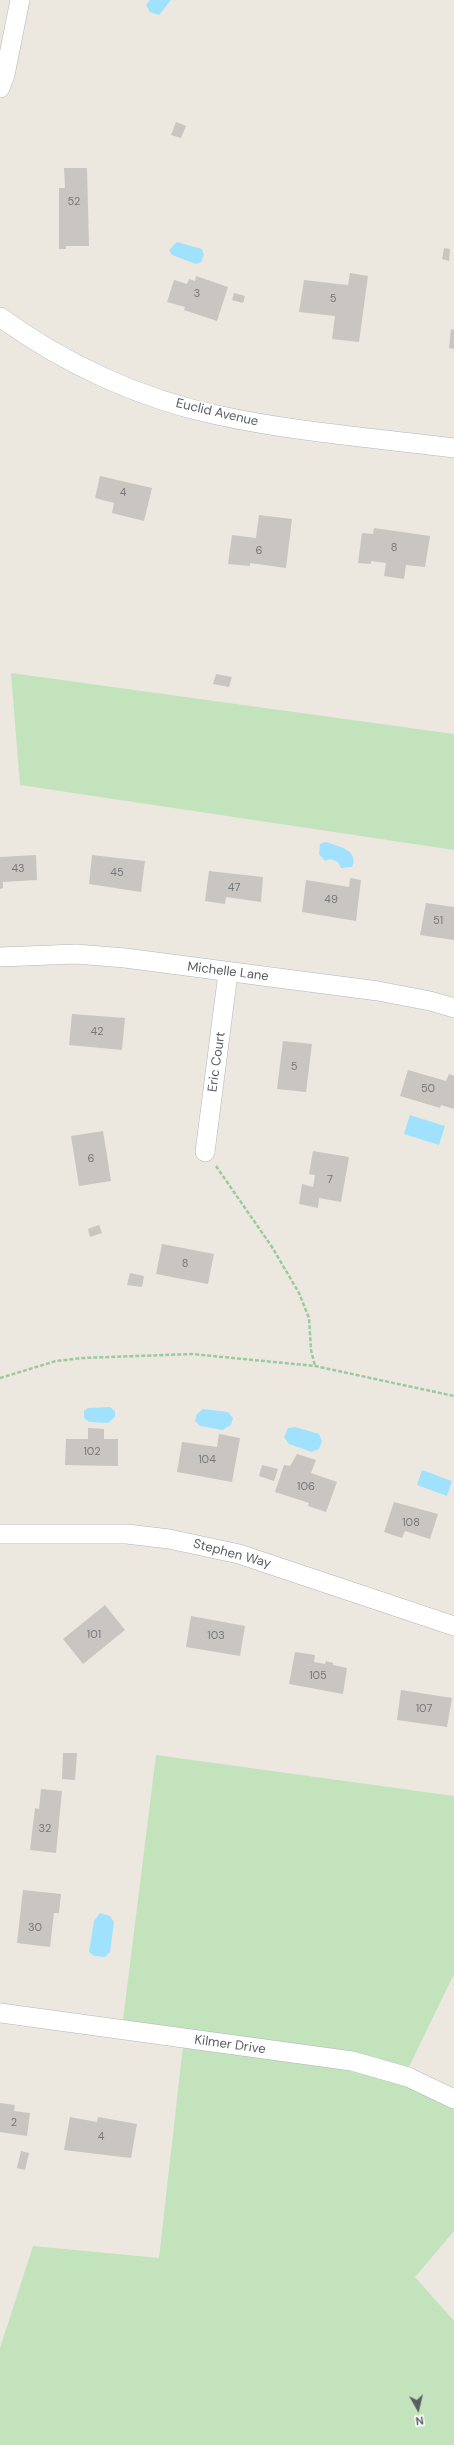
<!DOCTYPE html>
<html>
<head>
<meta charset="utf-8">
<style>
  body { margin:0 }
  #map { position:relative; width:454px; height:2445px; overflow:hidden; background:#ece8e0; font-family:"DM Sans",sans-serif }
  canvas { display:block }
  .north { position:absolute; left:398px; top:2389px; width:40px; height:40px; -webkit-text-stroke:3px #fff; paint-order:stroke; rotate:172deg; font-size:11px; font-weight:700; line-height:16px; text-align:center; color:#595e61 }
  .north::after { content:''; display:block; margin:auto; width:14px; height:18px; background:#595e61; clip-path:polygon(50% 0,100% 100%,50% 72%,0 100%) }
</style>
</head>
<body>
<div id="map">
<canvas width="454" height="2445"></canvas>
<div class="north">N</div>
</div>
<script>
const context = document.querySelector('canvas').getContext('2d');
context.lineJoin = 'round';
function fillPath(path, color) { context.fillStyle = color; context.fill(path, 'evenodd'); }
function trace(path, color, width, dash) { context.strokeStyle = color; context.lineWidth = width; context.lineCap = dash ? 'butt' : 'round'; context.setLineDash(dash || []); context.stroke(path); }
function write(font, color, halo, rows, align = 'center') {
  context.font = font + ' "DM Sans",sans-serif'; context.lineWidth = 4; context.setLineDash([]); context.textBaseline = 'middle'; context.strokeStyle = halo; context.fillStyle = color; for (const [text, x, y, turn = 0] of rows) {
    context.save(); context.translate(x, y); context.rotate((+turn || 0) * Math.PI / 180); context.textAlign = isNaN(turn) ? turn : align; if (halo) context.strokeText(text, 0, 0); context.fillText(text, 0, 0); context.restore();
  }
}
fillPath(new Path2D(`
  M11 673 454 734V850L20 785Z
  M156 1755 454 1796V1974L406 2073 454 2100V2231L415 2277 454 2321V2445H0V2348L33 2246 159 2258 184 2037 122 2028Z`), '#c3e3bd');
fillPath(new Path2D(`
  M150 0H171L159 15 150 12 146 5Z
  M177 242 202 249 204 255 201 262 196 264 172 255 169 250Z
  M326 842C337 846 360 850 352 867L341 868 338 862 330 859 325 861 319 854 320 844Z
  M410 1115 445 1126 439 1145 404 1134Z
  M110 1407 115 1411V1417L108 1423 89 1422 84 1418V1411L88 1408Z
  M203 1409 228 1412 233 1418 231 1425 222 1430 200 1426 195 1421 197 1414Z
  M295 1427 319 1434 322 1441 319 1449 312 1452 289 1444 284 1437 288 1428Z
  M422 1470 452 1481 447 1496 417 1485Z
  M100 1913 110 1916 114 1922 110 1952 105 1957 94 1956 89 1952 94 1921Z`), '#a0e2fd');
fillPath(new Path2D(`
  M176 122 186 126 181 138 171 135Z
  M64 168H87L89 246H66V249H59V188H65Z
  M444 248 450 249 449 261 442 259Z
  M350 273 368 276 359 342 332 339 335 316 299 312 304 280 348 285Z
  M196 276 228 287 217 321 184 310 185 307 167 302 174 280 187 284 189 279 195 281Z
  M234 293 245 296 243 303 232 300Z
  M451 329 454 330V349L449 348Z
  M100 476 152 488 144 521 112 513 114 503 95 498Z
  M259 515 292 519 286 568 250 563V566L228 564 232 535 256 538Z
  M374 528 430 536 425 567 406 565 404 579 384 576 386 563 371 561V564L358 563 362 533 373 534Z
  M216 674 232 677 229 687 213 684Z
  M36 855 37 880 3 882V888L0 889V857Z
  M92 855 145 861 141 892 89 884Z
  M209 871 263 877 261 902 226 897 225 904 205 901Z
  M350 878 361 880 356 921 302 912 306 880 349 887Z
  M426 903 454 907V940L420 935Z
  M72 1014 125 1018 122 1050 69 1045Z
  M283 1041 312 1044 306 1092 277 1089Z
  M408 1070 446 1081 449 1074 454 1076V1109L441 1105 440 1108 400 1096Z
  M103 1131 111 1181 79 1186 71 1136Z
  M313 1151 349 1157 341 1202 319 1198 318 1208 299 1204 302 1184 313 1187 315 1175 309 1174Z
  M99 1225 102 1233 90 1237 88 1229Z
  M162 1244 214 1254 208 1284 156 1274Z
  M130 1273 144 1276 142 1287 127 1285Z
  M88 1428 104 1429V1439H118V1466L65 1465 66 1439H88Z
  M219 1434 240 1438 232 1482 177 1472 182 1442 217 1447Z
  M297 1454 316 1460 311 1473 337 1482 326 1512 308 1506 309 1503 275 1492 284 1465 290 1466Z
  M262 1465 278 1469 274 1481 259 1476Z
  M394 1502 438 1514 430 1539 405 1531 402 1538 384 1532Z
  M105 1605 125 1630 83 1664 63 1639Z
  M191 1616 245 1626 240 1656 186 1647Z
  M295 1652 315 1655 314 1662 325 1664 326 1661 333 1663V1665L347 1668 343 1694 289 1684Z
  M401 1690 452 1698 447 1727 397 1720Z
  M63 1753H77L75 1780 62 1779Z
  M41 1789 62 1791 56 1853 30 1850 35 1808 39 1809Z
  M23 1890 61 1894 59 1913H54L50 1947 17 1943Z
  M0 2103 15 2105 14 2111 30 2113 27 2136 0 2132Z
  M70 2117 97 2122 98 2117 137 2124 131 2158 64 2150Z
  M21 2151 29 2153 25 2170 17 2168Z`), '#c9c5c0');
const street = new Path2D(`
  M0 88 5 75 20 0
  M0 317C63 363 140 399 217 415 294 432 375 438 454 448
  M0 957 76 954 125 958 378 991 430 1001 454 1008
  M205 1152 228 973
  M0 1534H127L169 1539 239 1554 454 1626
  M0 2013 352 2061 408 2077 454 2099`);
trace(street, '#b1b5b8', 20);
trace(new Path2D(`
  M216 1166 272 1247 299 1293 309 1318 311 1350 315 1366
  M0 1378 56 1361 82 1358 192 1354 315 1366 454 1396`), '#9acba0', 2.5, [4, 2]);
trace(street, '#fff', 19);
write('11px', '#757879', null, [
  ["52",74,202],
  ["3",197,294],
  ["5",333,299],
  ["4",123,493],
  ["8",394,548],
  ["6",259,551],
  ["43",18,869],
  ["45",117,873],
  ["47",234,888],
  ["49",331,900],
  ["51",438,921],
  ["42",97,1032],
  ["5",294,1067],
  ["50",428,1089],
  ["6",91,1159],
  ["7",330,1180],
  ["8",185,1264],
  ["102",92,1452],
  ["104",207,1460],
  ["106",306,1487],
  ["108",411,1523],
  ["101",94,1635],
  ["103",216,1636],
  ["105",318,1676],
  ["107",424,1709],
  ["32",45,1829],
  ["30",35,1928],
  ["2",14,2123],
  ["4",101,2137]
]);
write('13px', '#595e61', '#fff', [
  ["Euclid Avenue",217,413,13],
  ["Michelle Lane",228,972,7],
  ["Eric Court",217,1062,-82],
  ["Stephen Way",232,1554,15],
  ["Kilmer Drive",230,2045,8]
]);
</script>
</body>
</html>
